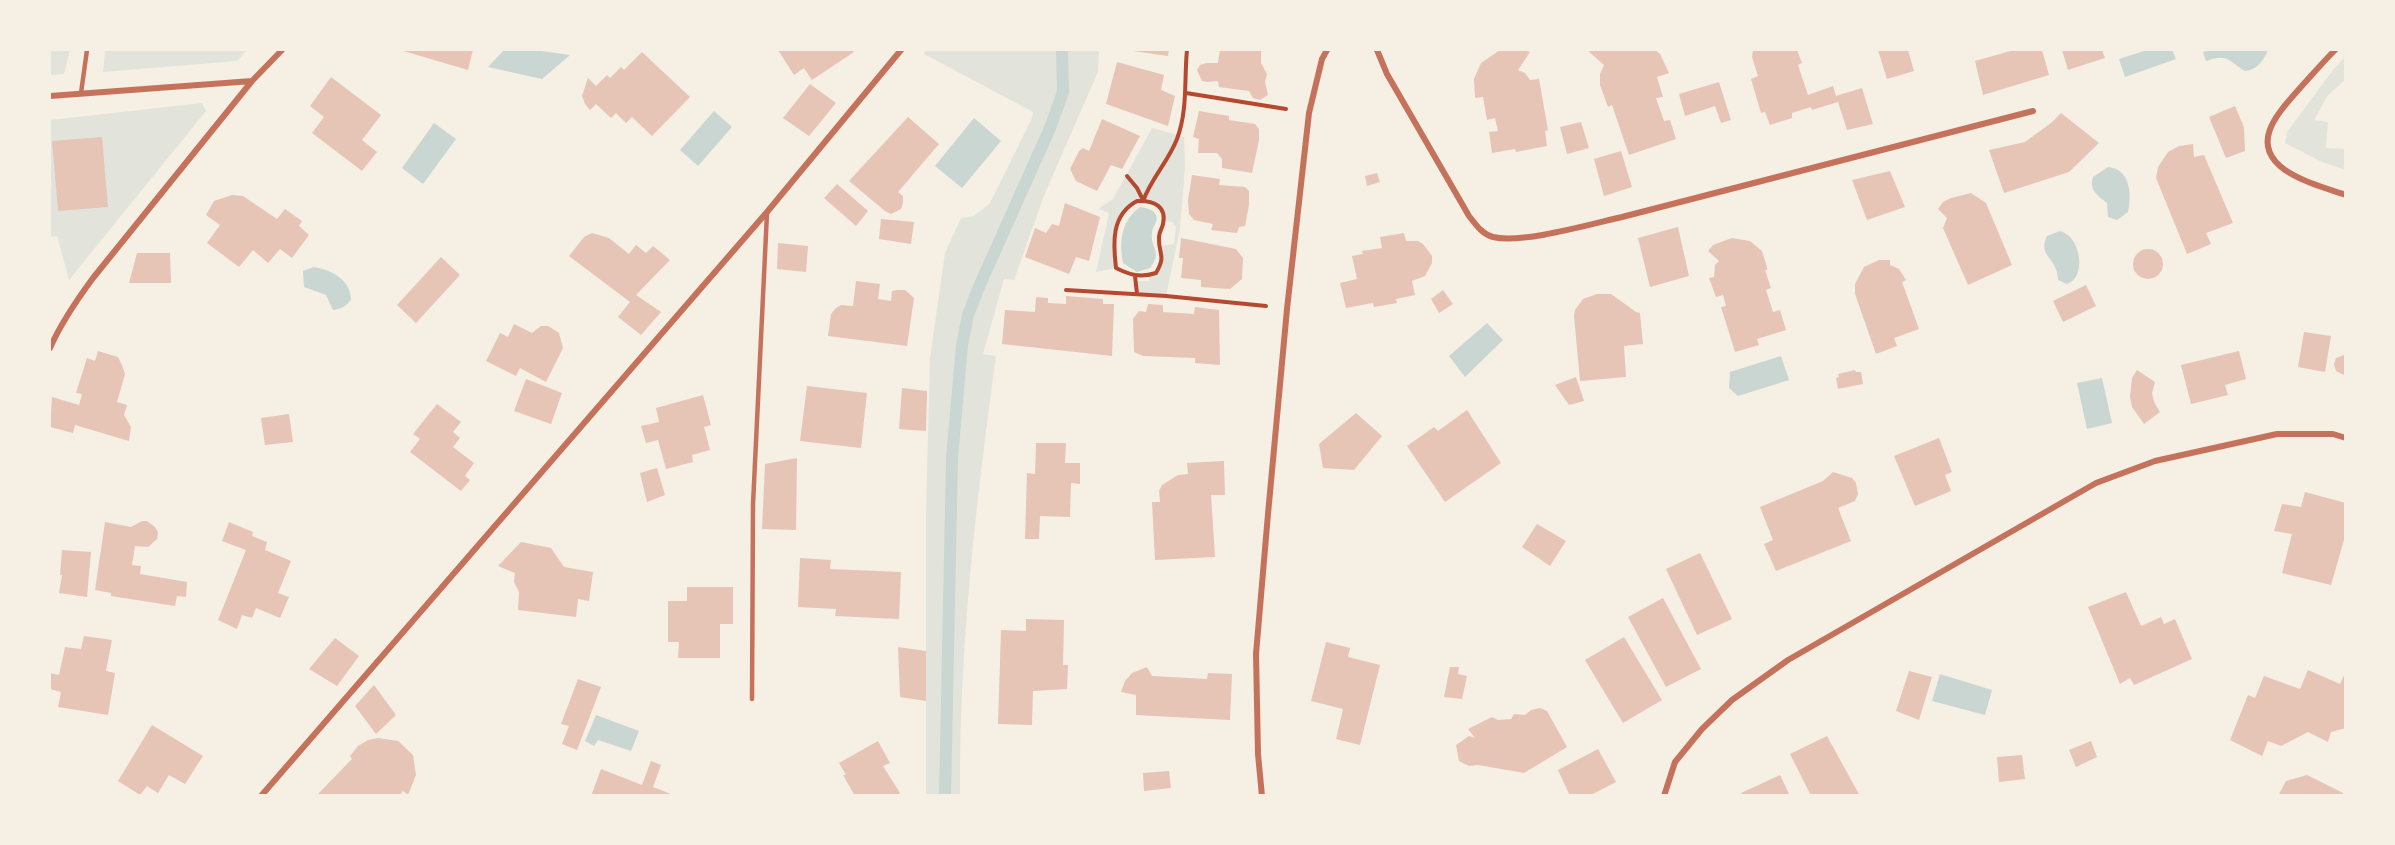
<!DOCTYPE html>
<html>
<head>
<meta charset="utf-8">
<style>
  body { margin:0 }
  #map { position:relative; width:2395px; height:845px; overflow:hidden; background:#f6efe4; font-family:Signika,sans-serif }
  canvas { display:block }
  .frame { position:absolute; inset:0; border:51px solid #f6efe4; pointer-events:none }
</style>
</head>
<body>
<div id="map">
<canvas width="2395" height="845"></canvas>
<div class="frame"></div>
</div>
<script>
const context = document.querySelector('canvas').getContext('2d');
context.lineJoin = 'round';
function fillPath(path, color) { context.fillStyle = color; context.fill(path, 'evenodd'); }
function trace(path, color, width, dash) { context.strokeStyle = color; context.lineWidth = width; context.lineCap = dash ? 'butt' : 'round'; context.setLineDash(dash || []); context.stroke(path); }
fillPath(new Path2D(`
  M50 50H70L64 74 50 75Z
  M105 50H247L237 61 103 72Z
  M926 50H1099L1098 72 1045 193 1014 280 1004 279 983 354 996 356C976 502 959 648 960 796L926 795V514L930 358 945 253 961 218 974 216 990 203 1032 118 1033 112 924 54Z
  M2345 57V80L2328 95 2314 120 2328 122 2326 148 2345 149V170L2322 162 2285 143 2287 132 2333 70Z
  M202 103 206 111 69 280 57 236 50 237V120Z
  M1152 128 1184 137 1185 168 1180 229 1166 296 1137 294 1136 281H1149V276L1156 273 1161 265 1160 246 1174 244 1176 227 1172 222 1163 221 1160 207C1113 190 1116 236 1116 268L1096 272 1109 213 1098 209 1113 199Z`), '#e2e4dc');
fillPath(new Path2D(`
  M504 50H534L570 55 542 79 488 67Z
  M2147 50H2172L2176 59 2125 77 2119 59Z
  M2211 50H2268C2264 60 2257 70 2245 71 2228 61 2228 53 2206 61L2203 52Z
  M714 111 732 127 698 166 680 150Z
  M974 118 1001 141 962 188 935 166Z
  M434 123 456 139 423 184 402 168Z
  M2108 167C2130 169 2132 194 2128 212L2117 220 2108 217 2107 203C2097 195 2089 190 2093 177Z
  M1140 207C1146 208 1153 209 1156 215 1159 222 1152 226 1152 233 1150 249 1163 251 1150 268L1137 272 1123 263C1119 242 1121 221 1140 207Z
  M2060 231C2080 235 2088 277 2067 284L2058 280C2058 257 2037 257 2047 236Z
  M314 267C332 270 351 280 351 300 346 306 341 309 333 310L326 295 304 287 303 271Z
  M1487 323 1503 340 1465 377 1449 356Z
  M1781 356 1789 380 1738 396 1729 388 1730 372Z
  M2102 378 2112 423 2087 429 2077 383Z
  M1940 674 1992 690 1985 715 1932 701Z
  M596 715 639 731 631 751 598 740 594 746 585 741Z`), '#c9d6d2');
trace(new Path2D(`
  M945 796 952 458 962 345 968 315 978 289 1050 128 1063 92 1062 50`), '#c9d6d2', 12);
fillPath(new Path2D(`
  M400 50H473L468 70Z
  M778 50H852L854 52 812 80 804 68 794 75Z
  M1126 50H1169L1168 56Z
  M1220 50H1261V63L1267 74 1265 82 1268 95 1260 100 1253 98 1249 91 1219 87 1218 81 1207 82 1202 81 1197 70 1200 65 1206 63H1218Z
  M1500 50H1524L1530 52 1518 70 1525 73 1530 80 1539 79 1548 130 1545 131 1547 146 1516 152 1515 149 1492 153 1489 132 1498 131 1495 118 1487 120 1483 97 1475 98 1474 79 1481 63Z
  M1587 50H1655L1660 54 1669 73 1657 77 1663 97 1656 98 1664 121 1670 120 1676 139 1629 155 1612 105 1608 107 1600 85V74L1604 65Z
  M1753 50H1797L1802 63 1798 65 1808 95 1833 86 1836 96 1862 88 1873 124 1847 130 1838 102 1812 110 1811 107 1792 113V118L1770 125 1765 112 1761 113 1751 79 1758 76 1752 57Z
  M1878 50H1908L1914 71 1887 79Z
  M2014 50H2042L2049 75 1983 95 1975 61Z
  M2062 50H2102L2105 58 2068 70Z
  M642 52 690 97 652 136 632 117 626 123 616 113 611 118 596 104 590 110 585 104 582 96 588 78 596 86 607 75 610 78 621 67 624 70Z
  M1117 62 1164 75 1161 90 1175 96 1168 126 1106 104Z
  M331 77 381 115 362 140 377 152 362 171 312 133 324 117 310 106Z
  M1719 82 1731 120 1721 123 1715 106 1685 116 1679 94Z
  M810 84 836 103 809 136 783 118Z
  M2235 106 2244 127 2245 151 2226 158 2209 117Z
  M1199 111 1229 116V120L1255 124 1259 129V140L1252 173 1222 168V159L1217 153H1198L1199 139 1193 137Z
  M2061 113 2099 143 2069 172 2004 193 1989 150 2025 142 2051 123Z
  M908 117 939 144 898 192 903 196V203L901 209 891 214 885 211 849 181Z
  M1102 119 1140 136 1122 169 1111 165 1097 191 1076 181 1070 169 1079 151 1083 148 1089 151Z
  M1581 122 1589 148 1567 154 1560 127Z
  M102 137 108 207 58 211 52 141Z
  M2193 144 2194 157 2204 155 2233 223 2206 233 2211 244 2187 254 2156 178 2158 167 2168 152 2179 146Z
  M1621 151 1632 187 1604 196 1594 159Z
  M1890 171 1905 207 1867 220 1852 180Z
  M1377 173 1380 182 1367 186 1365 176Z
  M1192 175 1220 179 1219 185 1245 187 1249 191V205L1245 226 1239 227 1237 233 1211 230 1213 224 1194 220 1189 214 1188 200Z
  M837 184 868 211 856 226 824 198Z
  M1971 193 1986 203 2012 265 1968 285 1943 228 1947 218 1938 209 1943 202 1951 198Z
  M232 195 243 196 277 219 285 209 302 221 299 226 309 235 292 258 280 249 268 263 253 250 239 267 207 243 220 225 206 215 214 201Z
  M1065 203 1100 217 1089 261 1076 257 1069 274 1025 257 1035 228 1046 233 1052 224 1059 226Z
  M881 219 914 222 911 244 879 239Z
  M1678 227 1689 276 1650 287 1638 238Z
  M592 233 609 238 629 254 636 245 646 253 653 246 670 260 636 295 661 312 641 335 618 317 630 302 569 256 584 237Z
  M1404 233 1406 241H1418L1423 244 1432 256V263L1425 276 1412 281 1415 295 1396 299 1397 303 1374 307 1373 303 1346 308 1340 283 1357 279 1352 256 1363 254 1362 251 1382 248 1380 237Z
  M1181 238 1236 249 1243 258 1242 279 1230 289 1201 287V280L1181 278 1183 258H1179Z
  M1732 238 1750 241 1762 251 1767 267V270H1765L1771 288 1766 290 1773 312 1780 310 1786 330 1757 339 1759 345 1735 352 1721 307 1726 306 1723 295 1716 297 1709 278 1714 277 1715 265 1719 261 1708 251 1713 245Z
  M778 243 808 246 806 272 777 269Z
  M2133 264a15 15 0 1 1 30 0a15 15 0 1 1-30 0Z
  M137 253H170L171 283H129Z
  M441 257 460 275 416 323 397 305Z
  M1879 260H1890V265L1899 269 1906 280 1902 282 1919 329 1894 338 1897 346 1876 354 1855 294V284L1864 267Z
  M856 281 880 284 878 299 891 301 892 291 897 290H905L914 298 907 346 828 336 831 314 836 308 841 305 853 306Z
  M2086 285 2096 306 2063 322 2053 301Z
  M1443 290 1453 304 1439 313 1431 299Z
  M1597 294H1611L1636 312 1640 313 1643 344 1624 346 1626 377 1580 381 1574 316 1575 310 1583 299Z
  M1066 296 1103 299V304H1114L1112 356 1002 344 1005 310 1035 312 1036 297 1048 298V303L1066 304Z
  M1148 304 1163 305V312L1194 314 1195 307 1219 310 1220 365 1195 363V358L1143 356 1134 352 1133 319 1139 311 1146 312Z
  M514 324 532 333 541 326H548L559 333 563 348 546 382 520 368 516 376 486 361 500 333 508 337Z
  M2304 332 2331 336 2325 372 2298 367Z
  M98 351 118 357 122 365 125 374 117 402 127 405 124 415 131 427 129 441 75 425 73 433 50 427 52 397 79 405 82 394 76 393 87 358 95 361Z
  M2239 351 2246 379 2225 385 2228 395 2191 404 2181 365Z
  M2346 354V376L2336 371 2334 364 2336 358Z
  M1855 370 1856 372H1861L1863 384 1838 389 1836 378 1839 377 1838 374Z
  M2137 370 2155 382 2152 393 2154 402 2160 412 2144 424 2132 407 2130 397 2132 378Z
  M1576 377 1584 401 1569 405 1555 385Z
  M526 379 562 393 551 424 514 411Z
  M807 386 867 393 861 448 800 441Z
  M902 388 927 391 926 431 899 429Z
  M703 395 711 425 704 427 710 450 692 455 693 462 666 469 658 440 646 443 641 426 659 422 656 408Z
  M437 404 461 422 453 432 460 438 453 447 474 463 465 476 470 480 461 491 410 452 420 439 413 434Z
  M1467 410 1501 463 1445 502 1407 446 1434 427 1438 431Z
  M1356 413 1382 436 1354 470 1323 468 1319 444Z
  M289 414 293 442 265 445 261 418Z
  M1939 438 1952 472 1945 475 1951 491 1915 506 1894 456Z
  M1036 443H1066L1065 463H1080V484L1071 483 1070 517 1040 516 1039 539H1025L1027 473 1035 474Z
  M797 458 796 530 762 529 765 464Z
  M1224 461 1225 495H1211L1215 557 1155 560 1152 502H1160L1159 491 1162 485 1178 475 1188 474 1187 463Z
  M657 468 665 495 647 502 640 473Z
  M1833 472 1852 478 1856 483 1858 494 1855 501 1838 508 1851 541 1776 571 1764 544 1773 540 1760 507 1823 481Z
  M2305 492 2346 503V533L2331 585 2282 573 2292 534 2274 531 2282 504 2301 507Z
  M142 521H147L155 527 158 532 157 539 148 547 135 546 132 565 141 566 140 574 187 582 186 597 177 596 175 606 111 596V593L95 590 105 522 131 527Z
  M229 522 253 532 252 536 267 542 265 550 291 561 278 593 289 597 280 618 256 608 252 618 242 615 237 629 218 620 246 550 222 541Z
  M1537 524 1566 541 1550 566 1522 547Z
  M521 542 551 548 564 567 593 572 589 601 578 599 576 617 518 610 519 592 514 582 515 573 498 566Z
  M62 550 91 552 87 597 59 593 62 575H60Z
  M1700 553 1732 619 1697 635 1666 569Z
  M800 558 831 560 830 569 901 572 899 619 835 616 836 609 798 607Z
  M687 587H733V624H720V658H678L679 642H668V601H687Z
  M2126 592 2141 626 2161 617 2164 624 2175 619 2192 659 2134 685 2130 678 2120 684 2088 607Z
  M1663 598 1701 669 1666 687 1628 617Z
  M1026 619 1064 620 1063 665H1068L1067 689 1033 691 1032 725 998 724 1001 630 1026 631Z
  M84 636 112 640 106 671 115 673 108 715 58 707 61 692 50 689V673L59 675 65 647 81 649Z
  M1624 637 1662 700 1623 723 1585 660Z
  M335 638 359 656 337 686 309 669Z
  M1326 642 1350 648 1348 657 1380 665 1360 745 1336 739 1343 709 1311 701Z
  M898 647 926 651V701L900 697Z
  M1147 667 1152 676 1207 679 1208 673 1232 674 1230 720 1136 715V695L1121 692 1125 681 1132 673Z
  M1450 667H1459L1458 674 1467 676 1462 699 1444 697Z
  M2308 670 2340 684 2346 671V728L2331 732 2328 742 2308 732 2281 746 2268 741 2262 756 2230 740 2248 695 2255 698 2264 676 2300 689Z
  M1909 671 1932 677 1919 720 1896 711Z
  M578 679 601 687 577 750 562 744 569 726 561 724Z
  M374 685 396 715 376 734 355 706Z
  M1540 708 1547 711 1567 747 1524 773 1478 765 1469 766 1459 761 1456 745 1469 736 1475 738 1468 729 1492 717 1498 720 1511 719 1514 714 1525 715 1531 710Z
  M152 725 203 756 185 784 169 775 158 793 147 786 140 795 118 781Z
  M1827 736 1860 796H1811L1790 754Z
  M378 738 398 741 413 755 416 775 408 795 403 791 399 796H316L352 759 350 756 358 746 368 740Z
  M878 741 890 763 883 766 900 793 895 796H855L843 775H846L839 763Z
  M2091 741 2097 757 2076 767 2069 750Z
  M1598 749 1616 782 1589 796H1570L1558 770Z
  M2022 755 2025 779 1999 782 1997 757Z
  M651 761 661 765 653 787 676 796H591L601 769 642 785Z
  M1169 771 1171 788 1144 791 1143 773Z
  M1780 775 1790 796H1742L1741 793Z
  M2307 775 2343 793V796H2278L2286 781Z`), '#e6c5b7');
trace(new Path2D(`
  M1186 93 1286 109
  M1127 176 1137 188 1143 200
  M1137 201C1153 200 1167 206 1163 224 1162 229 1159 232 1159 237 1158 255 1167 254 1156 273 1140 278 1130 275 1116 268 1113 243 1111 215 1137 201Z
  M1143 201C1152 177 1168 162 1177 139 1188 110 1184 79 1187 50
  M1135 276 1137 294
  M1066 290 1166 296 1266 306`), '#b5482f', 4);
trace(new Path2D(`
  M81 93 87 50
  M752 699 753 504 767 213`), '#c5725c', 4.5);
trace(new Path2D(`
  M1377 50 1387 74 1469 216C1476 225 1482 234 1493 237 1522 244 1591 224 1622 217L2033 111
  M2335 50C2323 62 2312 75 2300 88 2280 111 2247 143 2285 170 2303 182 2325 188 2346 195
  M50 96 252 81
  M50 348C61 323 76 301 93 278L252 81 282 50
  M261 796 767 212 901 50
  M1262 796 1258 754 1256 654 1268 514 1287 309 1309 113 1322 59 1327 50
  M1664 796 1675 762 1702 729 1732 700 1788 660 2096 483 2155 461 2277 434H2333L2346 438`), '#c5725c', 6);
</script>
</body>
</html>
